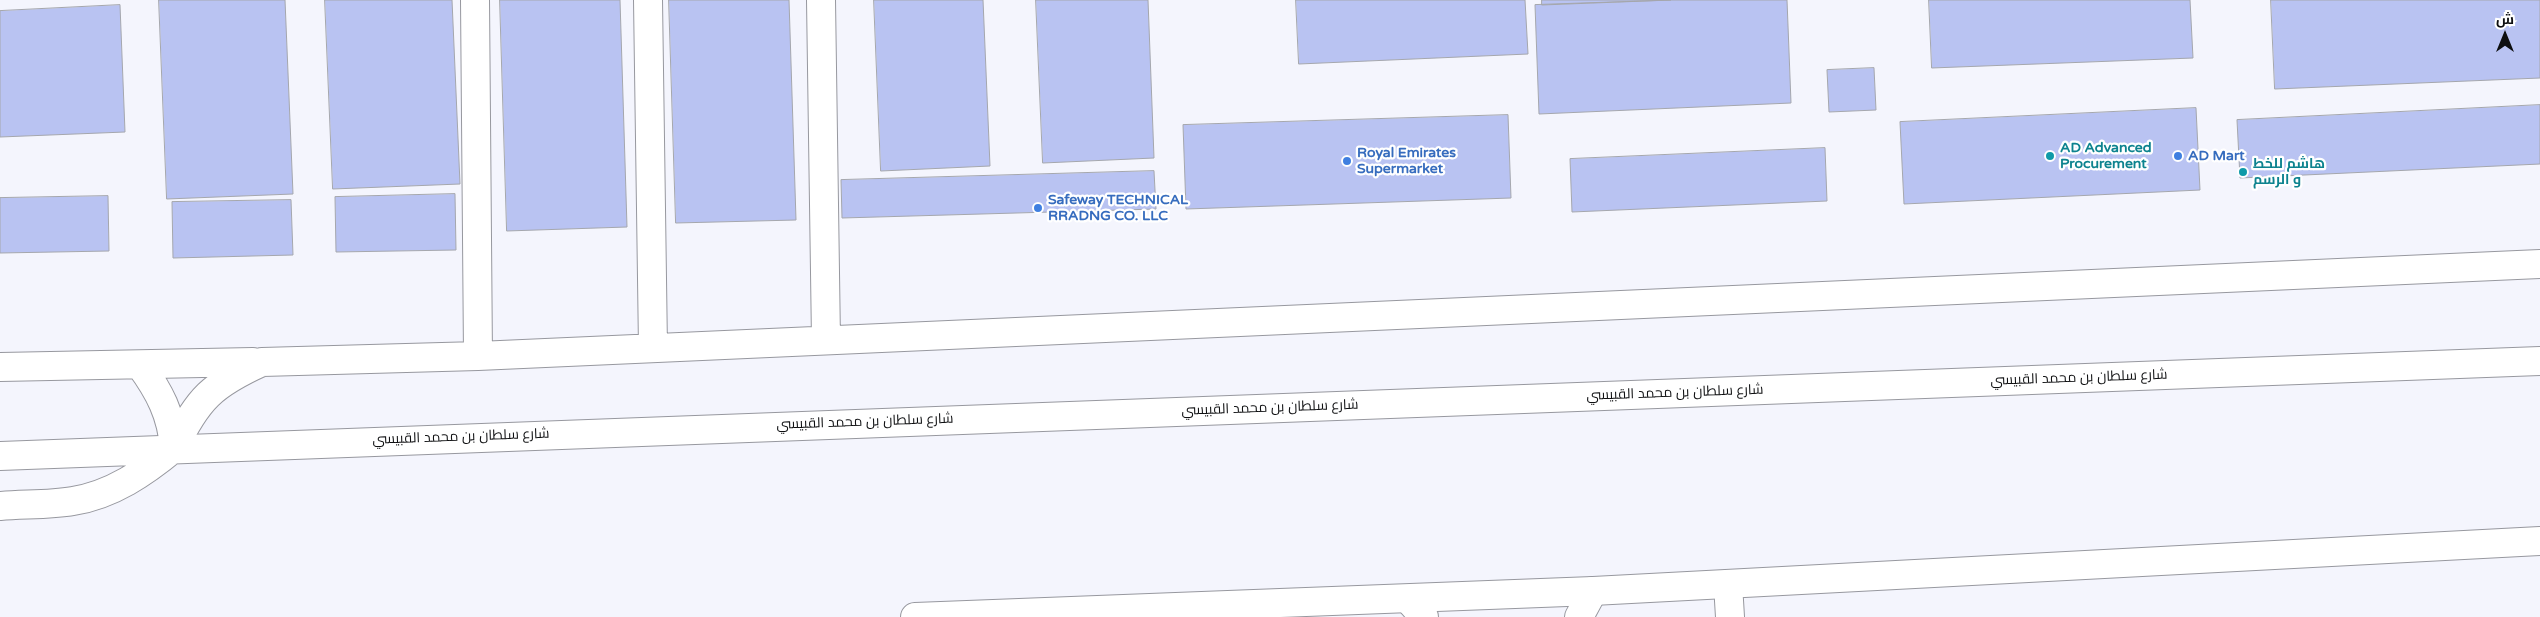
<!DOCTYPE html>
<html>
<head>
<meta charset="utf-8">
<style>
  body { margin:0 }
  #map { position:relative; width:2540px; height:617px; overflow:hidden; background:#f4f5fd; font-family:"Varela Round",Cairo,sans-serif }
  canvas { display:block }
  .north { position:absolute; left:2480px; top:10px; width:50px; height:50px; -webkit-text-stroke:4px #fff; paint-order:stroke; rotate:0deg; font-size:14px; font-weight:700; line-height:20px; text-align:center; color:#0e0f11 }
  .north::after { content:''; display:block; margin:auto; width:18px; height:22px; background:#0e0f11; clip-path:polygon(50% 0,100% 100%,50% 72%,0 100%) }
</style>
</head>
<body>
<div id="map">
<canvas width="2540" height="617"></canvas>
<div class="north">ش</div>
</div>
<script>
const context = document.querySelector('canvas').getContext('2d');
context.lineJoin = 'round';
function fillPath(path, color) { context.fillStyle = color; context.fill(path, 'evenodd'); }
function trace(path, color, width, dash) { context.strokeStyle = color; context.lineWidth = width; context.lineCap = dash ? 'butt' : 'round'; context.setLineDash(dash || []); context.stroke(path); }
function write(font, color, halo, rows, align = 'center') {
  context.font = font + ' "Varela Round",Cairo,sans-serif'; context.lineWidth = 4.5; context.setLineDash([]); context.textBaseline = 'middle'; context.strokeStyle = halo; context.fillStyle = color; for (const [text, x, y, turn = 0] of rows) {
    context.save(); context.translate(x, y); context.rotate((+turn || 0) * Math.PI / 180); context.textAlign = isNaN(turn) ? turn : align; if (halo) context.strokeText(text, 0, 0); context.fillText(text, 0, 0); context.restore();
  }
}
const building = new Path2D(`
  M159 0H285L293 194 167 199Z
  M325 0H452L460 184 333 189Z
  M500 0H620L627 227 507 231Z
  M669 0H789L796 220 676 223Z
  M874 0H983L990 166 881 171Z
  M1036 0H1148L1154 158 1043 163Z
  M1296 0H1525L1528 54 1299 64Z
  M1542 0H1671L1542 5Z
  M1671 0H1787L1791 103 1539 114 1535 5Z
  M1929 0H2190L2193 58 1932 68Z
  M2271 0H2540V78L2275 89Z
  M120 5 125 132 0 137V11Z
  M1874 68 1876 110 1829 112 1827 70Z
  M2540 105V164L2240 178 2237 120Z
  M2196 108 2200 190 1904 204 1900 122Z
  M1508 115 1511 198 1186 209 1183 125Z
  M1825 148 1827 201 1572 212 1570 159Z
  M1154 171 1156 209 842 218 841 180Z
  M455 194 456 250 336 252 335 197Z
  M108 196 109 251 0 253V198Z
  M291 200 293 255 173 258 172 202Z`);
fillPath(building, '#b9c3f2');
trace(building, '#a5a7ad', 1);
const minor = new Path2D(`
  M475 0 478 356
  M648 0 653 348
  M821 0 826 340
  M140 365C159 391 172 415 174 448
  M0 367 253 362
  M174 448C197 399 213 384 262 362L478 356 2540 264
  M1728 584 1730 617
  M1408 599 1424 617
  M1579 617 1593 591`);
const major = new Path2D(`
  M0 456 2540 361
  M0 506C24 504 50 505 73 501 112 495 145 472 174 448
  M915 617 1593 591 2540 541`);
trace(minor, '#97989f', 30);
trace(major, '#97989f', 30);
trace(minor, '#fff', 28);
trace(major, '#fff', 28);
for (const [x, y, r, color] of [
  [2050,156,5,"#0f9aa8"],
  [2178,156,5,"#3f7fe0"],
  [1347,161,5,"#3f7fe0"],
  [2243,172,5,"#0f9aa8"],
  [1038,208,5,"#3f7fe0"]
]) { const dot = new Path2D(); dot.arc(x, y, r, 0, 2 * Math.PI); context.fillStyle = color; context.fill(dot); trace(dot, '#fff', 2); }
write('bold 14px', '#0d838f', '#fff', [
  ["AD Advanced",2060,148],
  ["Procurement",2060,164],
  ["هاشم للخط",2253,164],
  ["و الرسم",2253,180]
], 'left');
write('bold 14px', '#366cbe', '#fff', [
  ["Royal Emirates",1357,153],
  ["Supermarket",1357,169],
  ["AD Mart",2188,156],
  ["Safeway TECHNICAL",1048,200],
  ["RRADNG CO. LLC",1048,216]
], 'left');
write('14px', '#0e0f11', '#fff', [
  ["شارع سلطان بن محمد القبيسي",2079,378,-2],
  ["شارع سلطان بن محمد القبيسي",1675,393,-2],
  ["شارع سلطان بن محمد القبيسي",1270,408,-2],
  ["شارع سلطان بن محمد القبيسي",865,422,-2],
  ["شارع سلطان بن محمد القبيسي",461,437,-2]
]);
</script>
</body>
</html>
